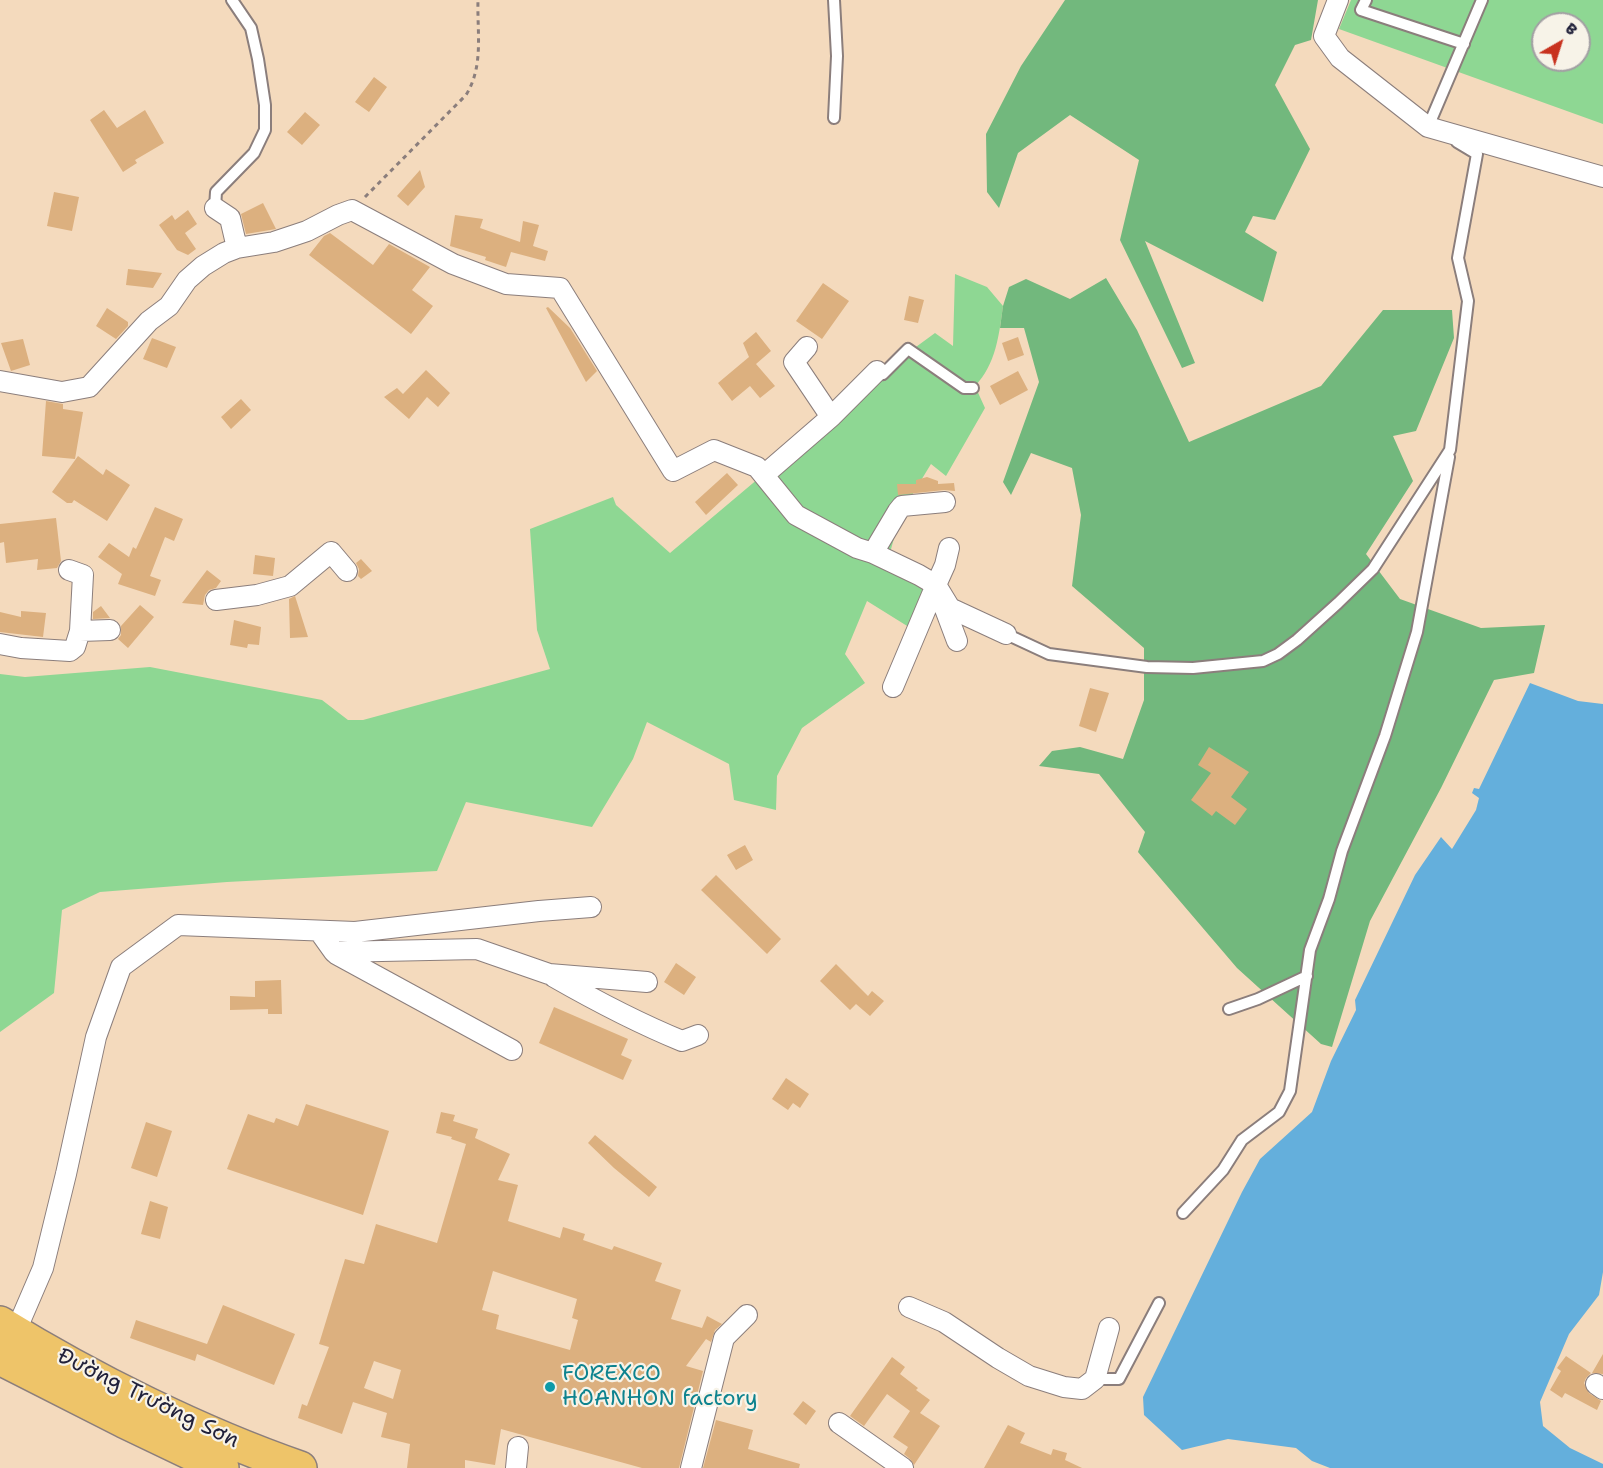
<!DOCTYPE html>
<html>
<head>
<meta charset="utf-8">
<style>
  body { margin:0 }
  #map { position:relative; width:1603px; height:1468px; overflow:hidden; background:#f4dabd; font-family:"Shantell Sans",sans-serif }
  canvas { display:block }
  .north { position:absolute; left:1531px; top:12px; width:60px; height:60px; box-sizing:border-box; background:#f7f3e8; border:2px solid #a29fa3; border-radius:50%; rotate:39deg; font-size:16px; font-weight:700; line-height:24px; text-align:center; color:#22223b }
  .north::after { content:''; display:block; margin:auto; width:21px; height:27px; background:#c8321e; clip-path:polygon(50% 0,100% 100%,50% 72%,0 100%) }
</style>
</head>
<body>
<div id="map">
<canvas width="1603" height="1468"></canvas>
<div class="north">B</div>
</div>
<script>
const context = document.querySelector('canvas').getContext('2d');
context.lineJoin = 'round';
function fillPath(path, color) { context.fillStyle = color; context.fill(path, 'evenodd'); }
function trace(path, color, width, dash) { context.strokeStyle = color; context.lineWidth = width; context.lineCap = dash ? 'butt' : 'round'; context.setLineDash(dash || []); context.stroke(path); }
function write(font, color, halo, rows, align = 'center') {
  context.font = font + ' "Shantell Sans",sans-serif'; context.lineWidth = 4.5; context.setLineDash([]); context.textBaseline = 'middle'; context.strokeStyle = halo; context.fillStyle = color; for (const [text, x, y, turn = 0] of rows) {
    context.save(); context.translate(x, y); context.rotate((+turn || 0) * Math.PI / 180); context.textAlign = isNaN(turn) ? turn : align; if (halo) context.strokeText(text, 0, 0); context.fillText(text, 0, 0); context.restore();
  }
}
fillPath(new Path2D(`
  M1351 0H1603V124L1339 29ZM1543 24H1579V60H1543Z
  M955 274 987 287 1003 306C999 335 996 364 975 386L985 408 946 476 931 464 901 513 888 560 936 586 912 629 867 601 845 654 865 683 802 728 777 776 776 810 734 800 729 764 647 722 633 759 592 827 466 802 437 871 227 882 100 892 62 910 54 993 0 1032V674L25 677 150 667 322 700 348 720H363L550 669 537 630 530 529 613 497 616 505 670 553 905 355 935 333 953 346Z`), '#8ed793');
fillPath(new Path2D(`
  M1065 0H1318L1311 40 1295 45 1275 85 1310 149 1275 220 1253 216 1245 232 1277 252 1263 302 1145 241 1195 363 1182 368 1120 240 1139 160 1070 115 1018 153 999 208 987 192 986 134 1021 66Z
  M1106 278 1137 330 1189 442 1321 386 1383 310H1452L1454 338 1416 431 1393 436 1413 481 1366 554 1400 599 1481 628 1545 625 1534 673 1494 680 1441 788 1370 921 1332 1047 1321 1044 1237 968 1138 852 1145 832 1099 774 1039 766 1052 751 1080 747 1123 759 1144 700V648L1072 586 1081 515 1072 468 1031 453 1011 495 1003 482 1039 382 1024 328H1000L1003 306 1009 287 1026 279 1070 299Z`), '#72b87d');
fillPath(new Path2D(`
  M1530 683 1578 701 1603 704V1272L1599 1295 1569 1334 1540 1402 1543 1426 1570 1448 1603 1464V1468H1330L1312 1461 1296 1448 1228 1439 1182 1450 1144 1415 1143 1397 1242 1192 1260 1159 1312 1112 1331 1061 1356 1010 1355 1000 1415 875 1441 837 1452 849 1476 810 1479 798 1472 793 1474 788 1479 789Z`), '#64afdc');
fillPath(new Path2D(`
  M374 77 387 87 369 112 355 102Z
  M104 110 117 128 145 110 164 143 135 160 137 163 123 172 90 120Z
  M305 112 320 125 302 145 287 132Z
  M420 170 425 187 408 206 397 196Z
  M54 192 79 197 72 231 47 226Z
  M263 203 276 229 246 234 241 214Z
  M188 210 197 224 185 233 196 249 188 255 177 250 159 225 172 215 175 220Z
  M455 215 483 219 480 228 520 242 523 221 539 225 533 246 548 251 545 261 511 252 506 267 485 260 486 257 450 246Z
  M330 233 373 265 389 244 430 267 412 290 433 306 411 334 309 255 324 236Z
  M128 269 162 273 153 288 126 285Z
  M823 283 849 301 822 339 796 321Z
  M909 296 924 300 918 323 904 320Z
  M548 307 570 328 597 371 586 382 546 308Z
  M107 308 128 322V326L116 339 96 326Z
  M756 332 771 351 756 364 775 386 760 398 750 386 732 401 718 383 749 357 743 343Z
  M1018 337 1024 355 1008 361 1002 343Z
  M152 338 176 347 167 368 143 359Z
  M23 339 30 365 11 371 1 343Z
  M426 370 450 393 438 407 427 397 409 419 384 397 397 388 403 394Z
  M1018 371 1028 390 1000 405 990 386Z
  M241 399 251 410 231 429 221 417Z
  M46 401 63 404V409L83 412 75 459 42 456Z
  M78 456 103 475 106 469 130 485 107 521 74 500 72 503H67L52 492Z
  M727 473 738 485 706 515 695 502Z
  M927 477 938 481V484L954 483 955 491 944 490 898 495 897 484H916V480Z
  M155 507 183 519 174 541 165 537 150 576 161 580 155 596 118 584 122 574 98 557 109 543 129 557 133 547 136 549Z
  M56 518 61 561 57 568 37 570 38 559 6 563 4 542 0 543V524Z
  M255 555 275 558 273 576 253 574Z
  M361 559 372 571 361 579 358 576 359 569 356 563Z
  M207 570 221 581 216 588 209 590 205 595 203 605 182 603Z
  M295 596 308 637 290 638 289 599Z
  M140 605 154 617 128 648 118 639 121 635V626Z
  M101 606 110 618 93 619V612Z
  M21 611 46 613 43 637 0 632V612L21 617Z
  M234 620 261 627 259 645 248 644 247 648 230 645Z
  M1090 688 1109 693 1096 732 1079 726Z
  M1209 747 1249 772 1231 797 1247 809 1235 825 1216 811 1212 816 1191 800 1211 773 1198 765Z
  M745 845 753 860 736 870 727 855Z
  M716 875 781 939 767 954 701 890Z
  M676 963 696 977 684 995 664 982Z
  M836 964 868 996 872 991 884 1001 870 1016 856 1004 850 1010 820 981Z
  M281 980 282 1014H268V1009L230 1010V996L255 997V981Z
  M554 1007 628 1039 621 1055 632 1060 623 1080 539 1043Z
  M786 1078 809 1094 800 1108 793 1103 788 1110 772 1099Z
  M306 1104 389 1131 363 1215 227 1169 248 1114 274 1123 276 1118 298 1126Z
  M441 1112 455 1115 453 1121 478 1129 475 1138 510 1154 498 1180 518 1185 508 1221 560 1238 563 1227 585 1234 583 1240 612 1250 614 1246 662 1263 655 1281 681 1290 671 1319 702 1328 707 1316 722 1324 715 1330 711 1342 706 1339 686 1366 703 1371 679 1468H642L501 1429 495 1465 465 1460V1468H407L410 1444 381 1437 387 1413 353 1402 342 1434 298 1418 302 1404 307 1406 329 1347 319 1344 345 1259 364 1264 376 1224 437 1243 466 1144 451 1139 452 1137 436 1133ZM493 1271 577 1299 572 1318 578 1320 570 1350 496 1329 499 1315 482 1310ZM374 1361 401 1370 393 1399 364 1388Z
  M146 1122 172 1131 157 1177 131 1168Z
  M595 1135 657 1187 649 1197 614 1168 588 1143Z
  M150 1201 168 1207 160 1239 141 1234Z
  M223 1305 295 1334 274 1385 197 1354 195 1361 130 1338 136 1320 207 1344Z
  M1603 1354V1374L1592 1373Z
  M1566 1356 1591 1373 1586 1378 1584 1383 1589 1393 1601 1401 1597 1410 1565 1393 1562 1398 1550 1390 1561 1371 1557 1368Z
  M892 1357 905 1367 900 1374 918 1388 916 1390 930 1400 920 1413 940 1426 914 1465 910 1459 904 1454 908 1447 893 1437 910 1411 887 1394 864 1426 850 1416Z
  M803 1401 816 1411 806 1425 793 1414Z
  M716 1420 753 1430 748 1449 800 1464 799 1468H703Z
  M1008 1425 1025 1433 1020 1443 1051 1455 1053 1449 1067 1453 1065 1460 1082 1468H984Z`), '#dcb07f');
const service = new Path2D(`
  M1366 0 1361 10 1464 44
  M834 118 837 56 834 0
  M1432 129 1428 127 1482 0
  M215 208 216 192 254 153 265 130V105L258 59 251 28 232 0
  M877 371 883 374 908 349 964 388H973
  M1006 634 1049 654 1147 667 1193 668 1263 661 1278 654 1297 640 1338 603 1373 569 1450 450 1468 301 1458 258 1477 154 1457 142
  M1229 1009 1258 999 1307 976
  M1183 1213 1223 1170 1242 1140 1279 1112 1290 1091 1310 950 1329 899 1342 851 1385 736 1417 632 1449 457
  M1095 1379H1119L1159 1303`);
const minor = new Path2D(`
  M1338 0 1324 36 1340 58 1428 127 1603 177
  M215 208 230 218 237 248
  M807 347 794 362 831 417
  M0 381 62 392 89 387 149 321 169 306 187 280 203 266 224 253 237 248 274 242 307 231 338 215 352 210 453 264 506 284 560 288 673 471 714 450 757 467 796 515 857 548 873 553 919 575 936 585 950 608 1006 634
  M764 475 831 417 877 371
  M873 553 898 511 902 506 945 502
  M69 570 83 575 80 631 110 630
  M936 585 945 565 949 548
  M216 600 257 595 290 586 331 552 347 571
  M0 644 21 648 70 651 75 647 80 631
  M893 687 936 585 957 641
  M319 931 334 952 477 949 549 974 647 982
  M336 954 512 1050
  M554 977C596 1001 638 1023 682 1041L698 1035
  M909 1307 944 1322 998 1358 1029 1376 1064 1387 1082 1389 1095 1379 1109 1328
  M15 1333 43 1268 66 1174 96 1037 121 967 178 925 355 932 539 911 591 907
  M1596 1384 1603 1389
  M839 1423 903 1468
  M516 1468 518 1447
  M691 1468 724 1338 747 1315`);
const trunk = new Path2D(`
  M0 1323C91 1379 199 1433 300 1468
  M0 1358 124 1421 222 1468`);
trace(service, '#8b7e7c', 14);
trace(minor, '#8b7e7c', 22);
trace(trunk, '#8b7e7c', 36);
trace(new Path2D(`
  M365 197 466 95C484 66 477 33 478 0`), '#8b7e7c', 3, [4.5, 4.5]);
trace(service, '#fff', 10);
trace(minor, '#fff', 20);
trace(trunk, '#eec469', 33);
for (const [x, y, r, color] of [
  [550,1387,6,"#0f9aa8"]
]) { const dot = new Path2D(); dot.arc(x, y, r, 0, 2 * Math.PI); context.fillStyle = color; context.fill(dot); trace(dot, '#f7f3e8', 2); }
write('22px', '#0d838f', '#f7f3e8', [
  ["FOREXCO",562,1374],
  ["HOANHON factory",562,1399]
], 'left');
write('22px', '#22223b', '#f7f3e8', [
  ["Đường Trường Sơn",148,1399,26]
]);
</script>
</body>
</html>
